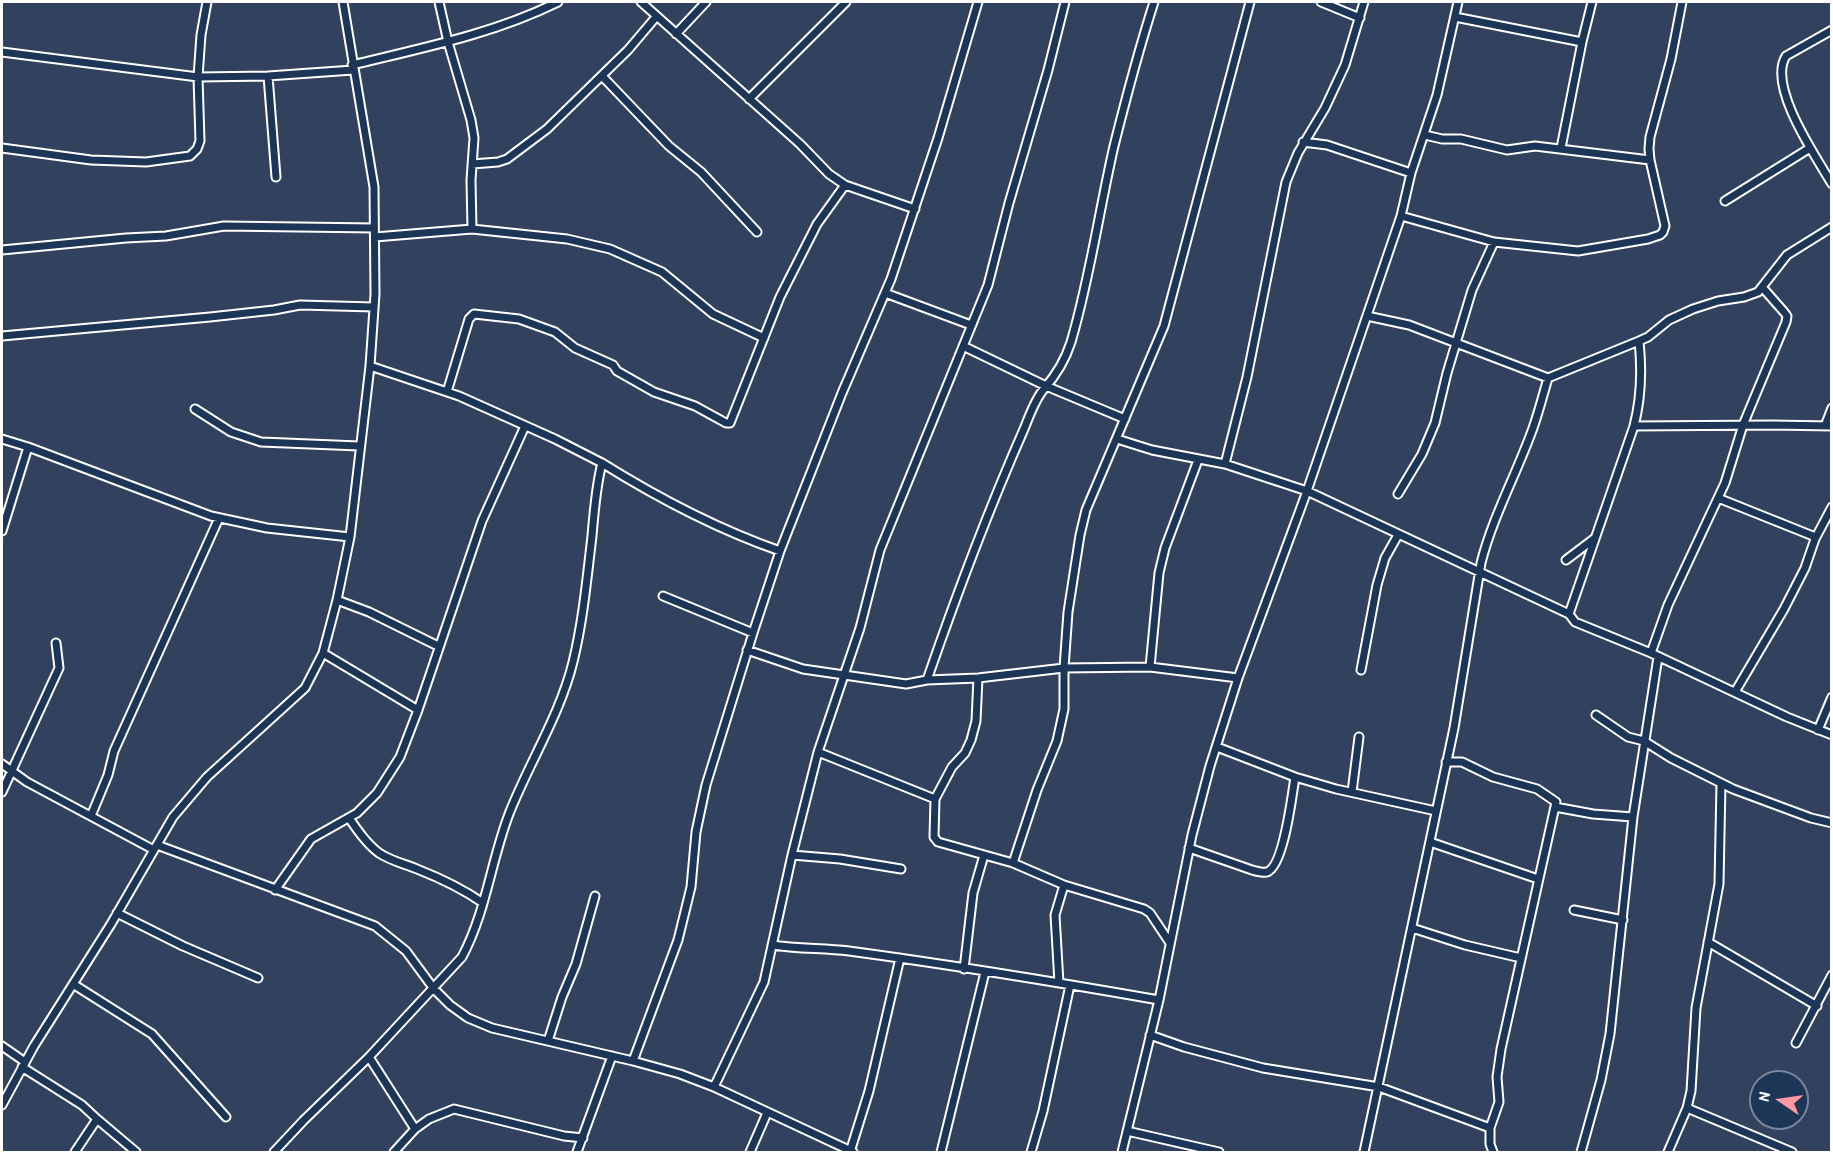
<!DOCTYPE html>
<html>
<head>
<meta charset="utf-8">
<style>
  body { margin:0 }
  #map { position:relative; width:1833px; height:1154px; overflow:hidden; background:#31415e; font-family:"Patrick Hand",sans-serif }
  canvas { display:block }
  .frame { position:absolute; inset:0; border:3px solid #fff; pointer-events:none }
  .north { position:absolute; left:1749px; top:1070px; width:60px; height:60px; box-sizing:border-box; background:#1d3557; border:2px solid #77869a; border-radius:50%; rotate:283deg; font-size:16px; font-weight:700; line-height:24px; text-align:center; color:#fff }
  .north::after { content:''; display:block; margin:auto; width:21px; height:27px; background:#ff9aa2; clip-path:polygon(50% 0,100% 100%,50% 72%,0 100%) }
</style>
</head>
<body>
<div id="map">
<canvas width="1833" height="1154"></canvas>
<div class="frame"></div>
<div class="north">N</div>
</div>
<script>
const context = document.querySelector('canvas').getContext('2d');
context.lineJoin = 'round';
function trace(path, color, width, dash) { context.strokeStyle = color; context.lineWidth = width; context.lineCap = dash ? 'butt' : 'round'; context.setLineDash(dash || []); context.stroke(path); }
const minor = new Path2D(`
  M641 2 800 144 829 174 845 185 915 209
  M1321 2 1360 18
  M1455 17 1582 42 1592 2
  M1832 30 1786 56C1767 86 1816 157 1832 184
  M676 34 706 2
  M2 52 198 77 268 76 353 70
  M352 65C422 48 493 34 558 2
  M268 76 276 177
  M602 76 669 146 701 172 757 232
  M749 99 846 2
  M1425 135 1442 139H1461L1507 150 1535 146 1650 160
  M1303 142 1327 145 1411 173
  M2 148 91 160 146 162 190 156 197 149 200 141 198 77 201 35 207 2
  M1561 148 1582 42
  M472 164 498 162 507 159 547 129 628 50 656 17
  M1725 201 1810 148
  M1401 216 1494 242 1578 251 1648 239 1660 235 1663 232 1665 226 1650 160 1649 149 1650 137 1671 59 1682 2
  M1832 227 1787 255 1758 292 1744 297 1718 301 1693 309 1669 320 1648 337 1639 341C1642 369 1641 399 1634 426L1569 614 1575 622 1651 653 1787 717 1832 735
  M472 229 567 239 610 249 662 272 713 314 764 338
  M375 237 472 229 471 180 474 138 471 120 448 42 439 2
  M2 250 126 238 166 236 224 226 374 228
  M885 293 971 325
  M1367 316 1409 325 1548 378 1639 341
  M2 336 210 317 274 310 300 305 374 307
  M963 346 1046 386 1125 419
  M447 392 469 319 474 314 519 319 555 332 575 348 613 365 617 371 654 392 695 406 726 423H730L780 297 817 224 845 185
  M195 409 231 432 261 442 359 446
  M1634 426 1772 425 1832 426
  M1825 426 1832 408
  M2 439 28 447 211 516 267 528 350 537
  M1117 439 1152 450 1225 464 1307 491 1569 614
  M602 463C658 498 717 529 780 551
  M1225 464 1247 377 1286 182 1298 153 1325 108 1345 65 1364 2
  M1398 494 1422 454 1435 423 1447 373 1472 290 1494 242
  M1718 498 1813 536 1815 539 1805 568 1784 609 1735 692
  M2 531 28 447
  M1815 539 1832 507
  M1566 560 1595 538
  M663 596 753 633
  M337 600 369 612 438 646
  M747 650 803 669 906 684 927 680 978 678 1064 668 1150 667 1238 678
  M323 653 418 710
  M1651 653 1668 605 1725 483 1743 425 1786 322 1787 316 1784 312 1762 287
  M1150 667 1159 573 1165 548 1198 460
  M1361 670 1377 585 1385 558 1398 535
  M927 680C956 596 988 511 1024 429 1029 417 1035 399 1044 389 1057 374 1065 361 1071 342 1090 278 1099 211 1114 146 1126 98 1139 49 1154 2
  M1596 715 1628 737 1644 741 1671 758 1733 789 1811 818 1832 823
  M1818 730 1832 697
  M1217 747 1295 777 1336 789 1436 811
  M818 752 935 799 934 837 938 842 1013 863 1064 885 1144 909 1150 913 1170 943
  M1446 762H1462L1493 777 1537 789 1556 802 1501 1049 1497 1077 1499 1102 1490 1128
  M2 764 27 782 154 850
  M2 792 59 668 56 643
  M1352 792 1359 737
  M935 799 952 767 965 753 971 740 976 721 978 678
  M1555 807 1593 814 1633 817
  M91 816 108 775 114 751 219 518
  M349 818C358 831 367 844 379 853 391 861 405 864 417 869 440 878 463 889 483 903
  M1430 842 1538 879
  M157 845 375 926 406 951 434 989 450 1005 468 1018 492 1028 633 1061 680 1074 714 1087 853 1152
  M1189 848 1252 870C1256 871 1263 873 1267 872 1284 866 1292 795 1295 777
  M792 855 840 859 901 869
  M1013 863 1037 790 1057 741 1064 709V668L1068 612 1080 535 1086 510 1164 326 1250 2
  M275 890 311 839 357 813 377 793 400 757 418 710 482 521 525 426
  M1574 910 1623 920
  M117 913 183 946 258 978
  M1412 928 1465 945 1521 958
  M1708 942 1817 1006
  M772 945C798 949 823 948 849 951 953 965 1056 982 1159 1000
  M964 969 973 893 984 855
  M1059 983 1055 915 1064 885
  M73 984 152 1034 226 1117
  M1150 1035 1184 1047 1263 1068 1379 1087 1490 1128V1144L1493 1152
  M548 1041 562 997 576 964 595 896
  M1796 1043 1832 975
  M2 1046 25 1062
  M369 1057 415 1129
  M633 1061 678 940 691 887 696 832 706 785 753 633 780 551 842 393 891 279 938 138 978 2
  M22 1067 82 1105 97 1119 75 1152
  M714 1087 764 982 792 855 818 752 860 628 880 550 988 285 1009 203 1048 70 1065 2
  M2 1105 34 1046 111 924 173 817 207 777 305 688 323 653 337 600 350 537 370 366 375 294 374 187 343 2
  M1687 1108 1792 1152
  M97 1119 136 1152
  M1127 1131 1219 1152
  M274 1152 304 1120 369 1057 462 957C486 912 491 861 509 814 529 763 560 715 573 662 583 621 587 578 592 536 594 512 596 486 602 463L555 439 459 396 370 366
  M394 1152 415 1129 429 1119 454 1109 564 1136 583 1138
  M577 1152 612 1056
  M750 1152 767 1113
  M850 1152 869 1091 900 958
  M941 1152 985 972
  M1031 1152 1043 1111 1070 985
  M1122 1152 1159 1000 1192 835 1210 766 1238 678 1307 491 1401 216 1411 173 1437 95 1458 2
  M1364 1152 1454 728 1481 563C1493 516 1517 473 1533 428 1539 411 1543 395 1548 378
  M1581 1152 1601 1080 1610 1034 1633 817 1658 657
  M1668 1152 1687 1108 1691 1091 1696 1008 1719 884 1721 783`);
trace(minor, '#fff', 11);
trace(minor, '#1d3557', 7);
</script>
</body>
</html>
